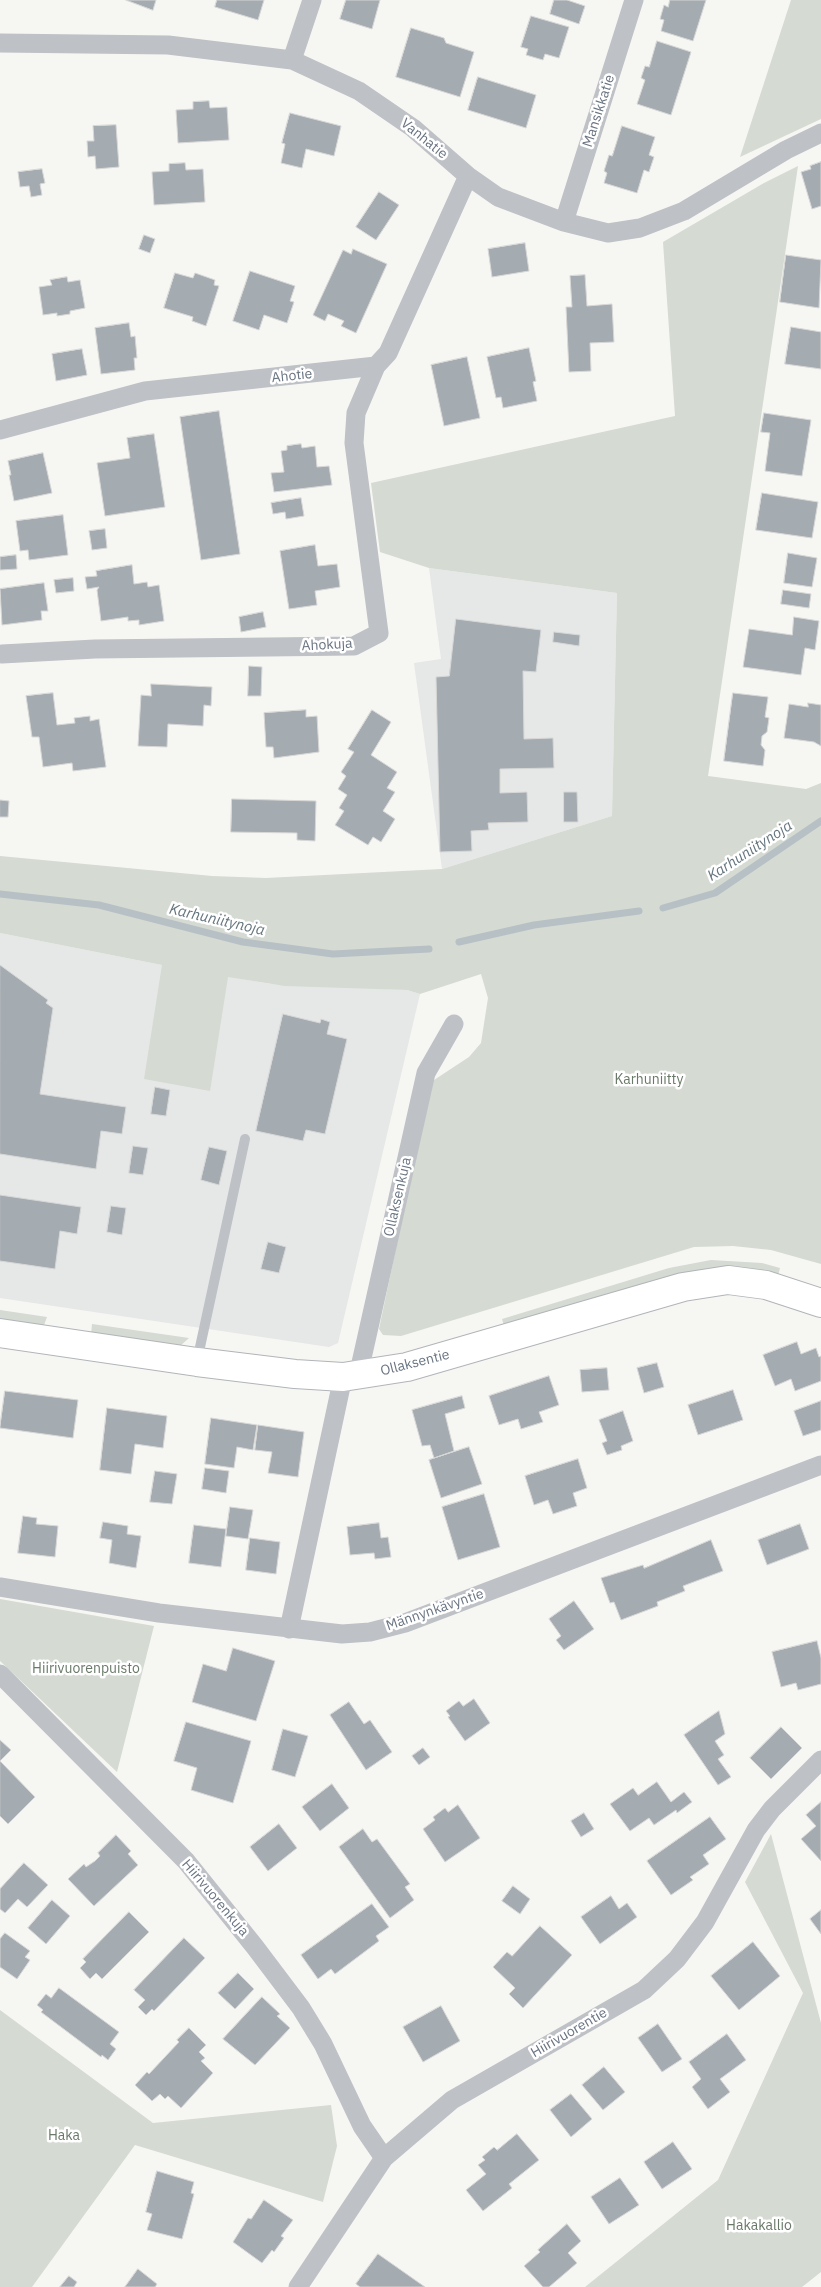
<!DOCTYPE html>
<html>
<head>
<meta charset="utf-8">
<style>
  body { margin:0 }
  canvas { display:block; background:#f6f6f3 }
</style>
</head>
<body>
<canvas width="821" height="2287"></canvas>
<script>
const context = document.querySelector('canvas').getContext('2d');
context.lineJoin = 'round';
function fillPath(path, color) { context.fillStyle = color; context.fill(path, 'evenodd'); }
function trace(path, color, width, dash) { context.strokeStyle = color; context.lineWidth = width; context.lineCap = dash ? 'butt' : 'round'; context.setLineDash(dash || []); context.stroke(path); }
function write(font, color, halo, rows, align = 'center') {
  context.font = font + ' "IBM Plex Sans",sans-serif'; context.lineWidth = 5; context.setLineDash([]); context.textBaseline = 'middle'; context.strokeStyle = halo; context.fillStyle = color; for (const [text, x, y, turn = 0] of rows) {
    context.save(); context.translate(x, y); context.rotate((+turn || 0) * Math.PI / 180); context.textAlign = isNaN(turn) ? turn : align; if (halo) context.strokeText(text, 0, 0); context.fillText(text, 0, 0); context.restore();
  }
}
fillPath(new Path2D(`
  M429 568 617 593 612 816 442 869 414 663 441 659Z
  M0 933 162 965 271 984 407 990 420 994 338 1343 329 1347 0 1298Z`), '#e6e8e7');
fillPath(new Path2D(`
  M791 0H821V119L740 157Z
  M798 166 708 776 806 789 821 783V1264L771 1250 733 1246 694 1247 401 1336 383 1335 379 1329 431 1082 469 1057 481 1043 488 998 481 974 420 994 407 990 285 986 228 977 210 1091 144 1079 162 965 0 933V856L212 876 266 878 442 869 612 816 617 593 429 568 380 552 371 483 675 416 663 242 764 183Z
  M711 1260 762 1263 780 1268 778 1276 505 1329 502 1319 669 1268Z
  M0 1310 47 1317 43 1328 0 1321Z
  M92 1324 189 1338 179 1347 91 1335Z
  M0 1599 154 1626 117 1772 0 1661Z
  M771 1834 821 2023V2272L802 2287H585L718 2180 803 1993 745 1882Z
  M0 2010 153 2123 331 2105 337 2146 323 2202 135 2145 32 2287H0Z`), '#d5dad3');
trace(new Path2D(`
  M0 894 99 905 243 942 333 954 429 949
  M663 908 715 893 821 821
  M459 942 534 925 639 911`), '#b7c0c5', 7);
const building = new Path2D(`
  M126 0H156L153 10Z
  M217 0H264L258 20 215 7Z
  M346 0H380L372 29 340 19Z
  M554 0H567L585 6 579 24 550 14Z
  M670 0H706L693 41 661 31 664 20 660 19 664 5 668 7Z
  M531 16 569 27 559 58 545 54 543 60 526 55 528 49 521 47Z
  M411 28 444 38 446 43 474 52 460 97 396 77Z
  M657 41 691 52 671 115 637 104 645 80 641 78 645 66 649 67Z
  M478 77 536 95 526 128 468 110Z
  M209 101 210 108 227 107 229 140 178 143 176 110 193 109V102Z
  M290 113 341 126 334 156 306 149 302 168 281 163 285 144 282 143Z
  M116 125 119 167 96 169 95 156 88 157 87 141H94L93 126Z
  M622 126 655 137 649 155 654 157 649 172 644 170 637 193 604 183 607 173 604 171 609 155 612 156Z
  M821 162V206L812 209 801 172 811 169 810 166Z
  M185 163 186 170 203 169 205 202 154 205 152 172 169 171V164Z
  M42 169 45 183 40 184 42 195 31 197 29 186 20 187 18 172Z
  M379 192 399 205 376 240 356 227Z
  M144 235 155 239 150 253 139 249Z
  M525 243 529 271 492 277 488 249Z
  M353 249 387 264 356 333 341 326 344 321 328 314 325 321 313 315 343 250 351 254Z
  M786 255 821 260 819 308 780 302Z
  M250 271 295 286 290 301 294 302 287 323 264 315 259 330 233 321Z
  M175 273 193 278 195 273 215 280 214 285 219 286 206 326 192 321 193 317 164 308Z
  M585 275 587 306 612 304 614 342 590 343 591 371 569 372 566 307H572L570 276Z
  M67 277 68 282 80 280 85 308 70 311V314L57 316V313L43 315 39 287 52 285 50 280Z
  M129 323 131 337 135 336 137 358H134L135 370 101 374 95 328Z
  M791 327 821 332V369L785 364Z
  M529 348 536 381 533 382 537 401 503 408 501 397 496 398 487 357Z
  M82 349 87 375 56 381 52 354Z
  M467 357 480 418 444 426 431 365Z
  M219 411 240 554 201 560 180 417Z
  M764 413 811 420 802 476 765 471 770 433 761 432Z
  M154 434 165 507 105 516 97 463 130 458 127 438Z
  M301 444 302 448 315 446 317 467 329 466 332 485 274 492 271 473 284 472 281 451 287 450V446Z
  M43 453 52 493 14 501 9 475H11L8 461Z
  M762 493 818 502 812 538 756 530Z
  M301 498 304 516 286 519 285 512 273 514 271 503Z
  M63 515 68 555 29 560 28 550 20 551 16 521Z
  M105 529 107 548 92 550 89 531Z
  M315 545 318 566 337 564 340 587 315 591 317 605 289 609 280 551Z
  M788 553 817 558 812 587 784 583Z
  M16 555 17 569 0 570V557Z
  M132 565 134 584 147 582 148 587 159 585 164 621 139 625V620L128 621V617L101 621 97 590 99 587 87 589 85 577 97 576 96 571Z
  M73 578 74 591 56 593 54 580Z
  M44 583 48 611H41L42 620 2 625 0 589Z
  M783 590 811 594 809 608 781 604Z
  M263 612 266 627 241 632 239 617Z
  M794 617 819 621 815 650 805 648 801 675 743 667 749 629 792 635Z
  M456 619 541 630 536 672 523 671 524 739 553 738 554 768 500 769V793L527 792 528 822 488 823 489 830 471 831 472 851 440 852 436 677 449 676Z
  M554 632 580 635 579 646 553 642Z
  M249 666 262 667 261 696H248Z
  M151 684 212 687 211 706 204 705 203 726 168 724 167 747 138 746 141 695 151 696Z
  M53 693 57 725 75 723 74 718 90 716V721L99 719 106 767 73 771 72 763 43 767 39 737H32L26 696Z
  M733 693 768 697 765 717 769 718 767 732 762 736 761 745 765 750 763 766 724 761Z
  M808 703 821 705V746L814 742 784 738 789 704 808 707Z
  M306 710V717L317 716 319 752 274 758 273 747H266L264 713Z
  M372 710 391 722 371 755 397 772 387 788 395 792 383 811 395 819 381 842 373 837 368 845 335 825 344 811 339 808 347 795 338 789 346 776 341 772 354 752 348 749Z
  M564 792H577L578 822H564Z
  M232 799 316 801 315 841 297 840V833L231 832Z
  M0 800 9 801 8 817H0Z
  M0 965 48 1000 46 1003 53 1008 40 1094 126 1107 122 1134 101 1131 96 1169 0 1154Z
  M283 1014 320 1023 321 1019 330 1022 327 1034 347 1039 325 1134 306 1130 303 1141 256 1131Z
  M155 1087 170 1090 166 1116 151 1114Z
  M133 1146 148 1148 143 1175 129 1173Z
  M209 1147 227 1151 219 1185 201 1180Z
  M0 1195 81 1207 77 1234 60 1231 55 1269 0 1261Z
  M111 1206 126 1208 122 1235 107 1232Z
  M268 1242 286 1247 279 1273 261 1269Z
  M797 1342 801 1354 816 1348 819 1357 821 1356V1381L795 1391 791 1379 775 1386 763 1355Z
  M657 1363 664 1387 644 1393 637 1368Z
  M607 1368 609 1390 582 1392 580 1370Z
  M549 1376 559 1405 539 1412 543 1422 521 1429 518 1419 499 1425 489 1396Z
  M733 1390 743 1420 698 1435 688 1405Z
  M5 1391 78 1400 73 1438 0 1428Z
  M462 1396 465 1408 445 1414 454 1451 434 1458 430 1445 422 1446 412 1410Z
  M821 1401V1430L803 1436 794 1411Z
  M107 1408 167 1416 163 1448 135 1444 131 1474 100 1470Z
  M623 1411 633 1441 621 1446 622 1450 607 1455 602 1443 607 1441 599 1420Z
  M211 1418 257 1425 253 1450 237 1447 234 1468 205 1464Z
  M258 1425 304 1432 298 1477 268 1473 272 1452 255 1450Z
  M469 1447 482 1484 441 1498 429 1460Z
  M578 1459 587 1488 573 1493 577 1506 553 1514 548 1500 534 1505 525 1476Z
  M205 1468 229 1471 226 1493 202 1489Z
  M155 1471 177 1474 172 1504 150 1502Z
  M484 1494 500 1547 458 1560 442 1507Z
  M230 1507 253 1510 248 1539 226 1536Z
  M23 1516 37 1518 36 1524 58 1526 55 1557 18 1553Z
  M103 1522 128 1526 127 1534 141 1536 136 1568 109 1563 112 1540 100 1538Z
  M379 1523 381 1538 388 1537 391 1557 375 1559 374 1553 350 1555 347 1527Z
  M800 1524 809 1549 767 1565 758 1540Z
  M194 1525 226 1529 221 1567 189 1563Z
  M250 1538 280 1542 276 1574 246 1570Z
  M711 1540 723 1571 683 1586 685 1591 657 1602 658 1606 621 1620 614 1602 610 1603 601 1578 643 1565 644 1568Z
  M574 1601 594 1629 564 1650 556 1640 561 1636 549 1619Z
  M817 1641 821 1658V1684L798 1690 796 1683 781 1687 772 1652Z
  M233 1648 275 1661 256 1721 192 1702 203 1664 226 1671Z
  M474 1699 490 1723 465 1741 448 1717 450 1716 446 1711 459 1701 463 1706Z
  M349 1702 364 1724 370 1720 392 1752 366 1770 330 1715Z
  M719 1711 725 1734 715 1741 724 1755 718 1759 731 1777 718 1785 684 1735Z
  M186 1722 251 1741 233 1803 191 1790 197 1768 174 1761Z
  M781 1727 802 1748 771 1779 750 1758Z
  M283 1729 308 1736 295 1777 272 1770Z
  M0 1740 11 1750 0 1761Z
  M423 1748 430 1757 419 1765 412 1756Z
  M0 1761 35 1797 8 1824 0 1816Z
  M657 1782 671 1802 684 1792 692 1802 677 1813 676 1810 654 1825 649 1818 630 1831 610 1804 633 1788 638 1795Z
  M332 1784 349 1808 320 1831 302 1807Z
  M821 1802V1861L801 1839 816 1826 806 1815Z
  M458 1805 480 1838 445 1862 423 1829 435 1820 433 1817 445 1808 448 1812Z
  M584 1813 594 1829 581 1837 571 1821Z
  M710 1817 726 1839 703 1855 709 1864 690 1877 693 1880 671 1895 647 1861Z
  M279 1824 297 1848 268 1871 250 1847Z
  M363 1829 372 1842 377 1839 410 1884 405 1887 414 1900 390 1918 339 1847Z
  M116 1835 131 1851 128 1854 138 1865 94 1906 68 1879 84 1864 86 1867 95 1861 100 1856 98 1853Z
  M24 1863 48 1885 27 1907 18 1899 5 1913 0 1909V1889Z
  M513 1886 530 1899 520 1914 502 1901Z
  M611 1896 619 1909 627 1903 637 1917 600 1944 581 1917Z
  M52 1900 70 1916 46 1944 28 1928Z
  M372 1904 389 1927 376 1936 379 1941 335 1974 331 1969 318 1979 301 1955Z
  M821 1910V1934L810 1919Z
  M129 1912 149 1932 102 1979 96 1973 90 1979 80 1968 86 1962 83 1959Z
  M540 1926 572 1955 523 2008 509 1994 515 1988 493 1967 507 1952 512 1956Z
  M5 1933 30 1951 25 1957 30 1960 17 1979 0 1967V1939Z
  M184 1938 205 1958 154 2011 152 2009 146 2015 138 2007 145 2000 134 1990Z
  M753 1942 780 1976 739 2010 711 1976Z
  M238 1973 254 1989 235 2009 218 1993Z
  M59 1988 119 2032 110 2044 116 2049 108 2060 102 2055 101 2057 41 2012 43 2010 37 2005 46 1994 51 1998Z
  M262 1997 280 2014 277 2016 290 2028 255 2065 223 2039Z
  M441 2006 460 2041 423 2062 403 2027Z
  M658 2024 682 2059 662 2072 638 2038Z
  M189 2028 206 2045 199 2052 205 2058 201 2061 213 2073 181 2108 168 2096 165 2099 160 2094 152 2101 135 2085 147 2072 149 2074 179 2042 177 2040Z
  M727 2034 746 2060 720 2079 730 2092 708 2109 692 2087 701 2079 689 2062Z
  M604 2067 625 2092 603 2110 582 2085Z
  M571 2094 592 2119 571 2137 550 2110Z
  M517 2134 539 2160 509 2184 512 2188 483 2211 466 2190 486 2174 478 2165 485 2160 482 2157 494 2147 497 2150Z
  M673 2142 692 2169 662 2189 644 2162Z
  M157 2171 194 2182 191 2193 194 2194 182 2239 147 2230 152 2214 146 2212Z
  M620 2178 639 2205 609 2224 591 2197Z
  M264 2200 293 2220 281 2236 284 2238 274 2252 272 2250 262 2263 233 2242 248 2218 251 2219Z
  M567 2224 581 2241 568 2253 577 2263 549 2287H543L524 2266 540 2252 538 2250Z
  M378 2254 425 2287H360L356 2284Z
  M138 2269 157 2284 155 2287H125Z
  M69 2276 77 2282 74 2287H60Z`);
fillPath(building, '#a4abb1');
trace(building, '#d7d7d6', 1);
const secondary = new Path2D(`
  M0 1333 197 1362 295 1374 343 1377 407 1367 683 1287 728 1280 766 1285 821 1303`);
trace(secondary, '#b1b5b9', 30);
trace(new Path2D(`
  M197 1361 245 1139`), '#bec1c5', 10);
trace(new Path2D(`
  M0 43 168 45 292 60 359 91 413 128 468 176 498 197 564 222 608 233 640 228 684 211 786 150 821 133
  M292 60 312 0
  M564 222 634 0
  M0 430 145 391 376 366 388 353 468 176
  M2 654 95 649 354 646 379 633 354 443 356 413 376 366
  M358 1376 426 1073 454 1024
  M0 1587 159 1613 342 1634 370 1632 405 1623 821 1465
  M289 1629 343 1377
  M0 1674 186 1861 255 1947 301 2008 323 2044 362 2126 384 2158
  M298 2287 384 2158 452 2100 644 1990 677 1959 705 1922 756 1830 772 1809 821 1760`), '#bec1c5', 19);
trace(secondary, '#fff', 28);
write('14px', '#697481', '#fff', [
  ["Mansikkatie",599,111,-72],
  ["Vanhatie",424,139,39],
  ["Ahotie",292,376,-6],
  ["Ahokuja",327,645,-3],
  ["Ollaksenkuja",398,1197,-77],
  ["Ollaksentie",415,1363,-14],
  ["Männynkävyntie",435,1610,-19],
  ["Hiirivuorenkuja",215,1898,50],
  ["Hiirivuorentie",569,2033,-30]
]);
write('14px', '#697967', '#fff', [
  ["Karhuniitty",649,1080],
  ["Hiirivuorenpuisto",86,1669],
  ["Haka",64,2136],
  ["Hakakallio",759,2226]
]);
write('italic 15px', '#64747d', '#fff', [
  ["Karhuniitynoja",750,851,-33],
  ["Karhuniitynoja",217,920,13]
]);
</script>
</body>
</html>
